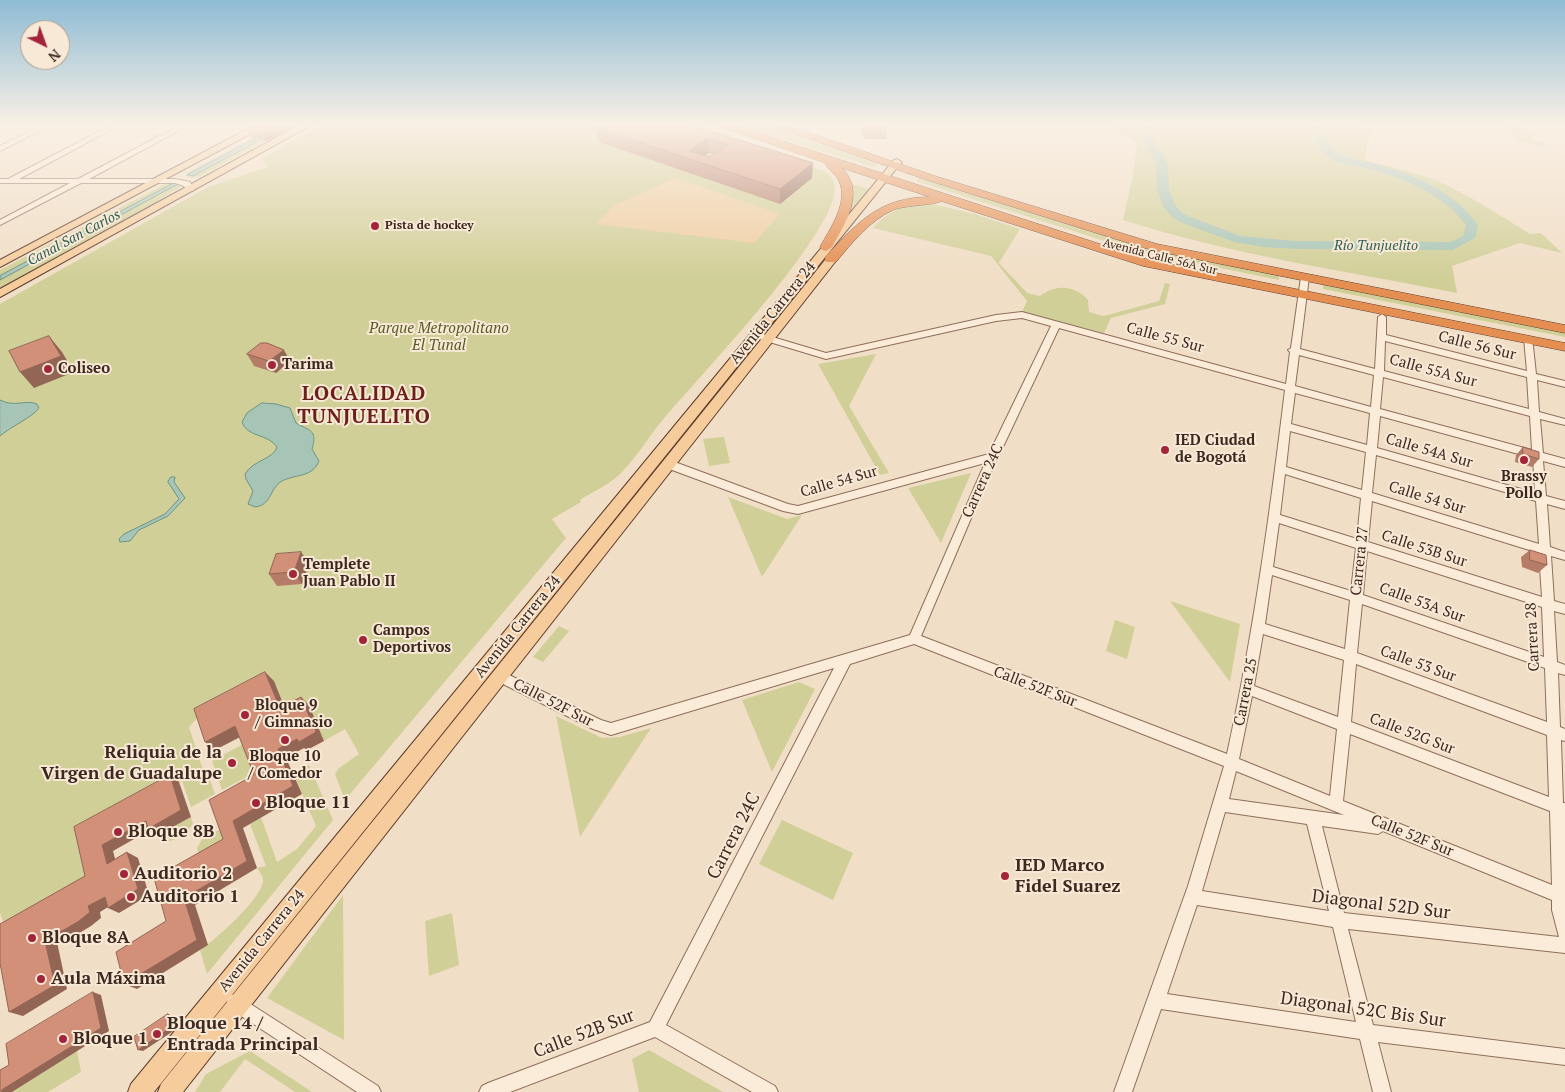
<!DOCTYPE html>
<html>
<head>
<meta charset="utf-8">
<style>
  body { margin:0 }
  #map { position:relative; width:1565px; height:1092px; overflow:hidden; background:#f1dec6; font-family:"PT Serif",serif }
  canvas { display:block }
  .north { position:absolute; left:20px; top:20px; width:50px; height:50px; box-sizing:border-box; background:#f8e9d6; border:1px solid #ad9c8d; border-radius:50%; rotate:138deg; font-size:14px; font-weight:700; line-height:20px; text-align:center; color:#3d291f }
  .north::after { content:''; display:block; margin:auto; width:18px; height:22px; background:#a22539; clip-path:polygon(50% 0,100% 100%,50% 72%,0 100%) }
</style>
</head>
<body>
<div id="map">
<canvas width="1565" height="1092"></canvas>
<div class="north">N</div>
</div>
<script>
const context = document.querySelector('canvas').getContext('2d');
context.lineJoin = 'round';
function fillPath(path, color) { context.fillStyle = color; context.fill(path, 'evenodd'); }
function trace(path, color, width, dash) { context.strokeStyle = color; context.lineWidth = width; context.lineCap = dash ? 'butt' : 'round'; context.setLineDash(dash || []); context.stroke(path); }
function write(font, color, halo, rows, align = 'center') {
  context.font = font + ' "PT Serif",serif'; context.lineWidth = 4; context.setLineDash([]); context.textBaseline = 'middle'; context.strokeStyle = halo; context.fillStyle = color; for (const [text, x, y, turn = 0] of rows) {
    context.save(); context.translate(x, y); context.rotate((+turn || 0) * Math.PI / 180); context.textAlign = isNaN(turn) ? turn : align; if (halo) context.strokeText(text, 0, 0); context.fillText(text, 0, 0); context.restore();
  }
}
fillPath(new Path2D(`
  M278 124H298L201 176 194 178 186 176 189 172Z
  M323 124H690L805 166C819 168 835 172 835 189 834 236 696 380 661 422 647 439 635 460 618 476 608 485 592 492 580 500L581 502 552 519 566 538 345 800 335 774 339 768 359 754 345 729 324 741 309 706 201 714 189 727 204 773 207 772 215 794 191 807 182 781 85 834 97 882 7 933 0 913V304L208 187 268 167 261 159Z
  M730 124H764L878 164 874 167Z
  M1099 124H1364L1371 130 1364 160C1387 166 1412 171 1435 180 1468 194 1499 215 1530 234L1541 233 1562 253 1520 243 1452 266 1457 293C1346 271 1232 255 1123 220L1133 175 1137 144 1123 133Z
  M1507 124H1527L1523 129 1536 133 1532 138 1524 136 1545 143 1541 147 1513 139 1517 134 1503 129Z
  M919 178 1102 235 1279 274V280L1133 250 916 181Z
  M167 183H176L182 186 115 227 0 289V270Z
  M852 184 869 189 844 220 851 200Z
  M933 204 975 214 1020 229 999 263 1027 293 1040 296C1055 284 1075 285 1088 300L1089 312 1104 316 1159 301 1165 283 1170 284 1165 304 1111 318 1104 333 1022 312 1027 301 991 256 873 228C892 207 906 205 933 204Z
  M1323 284 1565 332V337L1323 289Z
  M876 354 849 406 889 473 880 475 818 364Z
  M724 437 730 463 709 466 703 439Z
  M971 473 941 543 908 488Z
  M728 497 787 519 802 515 762 577Z
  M1170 601 1240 624 1230 682Z
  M1115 620 1135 627 1127 659 1106 651Z
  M559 626 569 631 543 662 533 657Z
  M799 682 815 689 772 772 742 700Z
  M556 716 602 738 620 737 651 728 580 837Z
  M243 744 254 773 222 790 212 761Z
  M309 765 333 820 207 974 200 950C214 941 260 900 263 882 264 877 260 873 257 868L266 866 250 824 261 817 277 862 297 849 316 826 293 773Z
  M191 817 193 824C187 833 171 844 161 842L158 835Z
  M782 820 853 853 833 900 759 864Z
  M226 826 233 846 202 864 197 848 202 839Z
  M343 895 344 1040 267 998Z
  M452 913 459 965 429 976 425 921Z
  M649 1050 723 1092H639L632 1059Z
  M77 1051 81 1072 48 1092H12Z
  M250 1051 312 1092H295L245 1059 220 1092H195L206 1074Z`), '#d1cf98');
fillPath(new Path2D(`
  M676 178 780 214 754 243 596 224 613 206Z`), '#efcea1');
const water = new Path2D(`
  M283 124H290L193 176 187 175Z
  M174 183 178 184 0 280V276Z
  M0 400C15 408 26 399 37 404L39 408C33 417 10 427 0 436Z
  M262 403 276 404 290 408 296 423C309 431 318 429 312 449L319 461C312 478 295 474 282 481 269 489 272 505 255 507L248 504 253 491 246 479 245 474C253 460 274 459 277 447 269 434 246 437 242 422L247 413Z
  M171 477H175L174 482 185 498 168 516 139 530 130 541 120 542 119 539 124 534 165 514 179 499 168 482Z`);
fillPath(water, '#a7c5b7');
trace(water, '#6d9484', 1);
fillPath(new Path2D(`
  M1144 124H1156L1151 129 1150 134 1168 164 1169 190 1175 205 1180 211 1188 216 1240 236 1296 241 1451 242 1463 236 1466 225C1445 196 1404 178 1370 169 1356 165 1337 165 1326 155 1316 148 1313 135 1310 124H1320L1329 146 1336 153C1349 159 1363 160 1377 164 1415 175 1455 192 1478 225L1475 238 1453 250 1296 249 1264 247 1234 242 1180 222 1172 217 1163 206 1157 190 1156 164 1140 134Z`), '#a7c5b7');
const minor = new Path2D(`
  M44 124H53L0 151V146Z
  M113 124H122L19 179H78L182 124H191L89 179H175L190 182 194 189 193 191H187L184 186 175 183H81L0 225V220L70 183H0V179H8Z
  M1305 274 1309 277 1300 349 1375 369 1378 317 1382 314 1386 317V335L1527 371 1524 339 1526 337H1532L1536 374 1565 381V387L1537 380 1539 412 1565 419V425L1540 419 1543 453 1565 459V467L1543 461 1546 496 1565 501V509L1547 504 1550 547 1565 552V560L1551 556 1554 601 1565 604V614L1554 611 1557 662 1565 665V675L1558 673 1560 727 1565 729V741L1561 740 1563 803H1565V953L1348 929 1373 1025 1565 1049V1065L1378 1042 1391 1092H1373L1360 1039 1161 1009 1132 1092H1114L1188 886 1224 766 914 644 850 664 666 1025 775 1086 778 1092H752L655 1037 510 1092H479L482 1086 488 1083 650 1022 834 668 611 735 593 729 495 680 493 676 495 672 499 670 503 672 601 720 611 723 910 635 985 463 798 514 783 511 664 467 663 464 664 461H672L788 504 798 506 989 454 1051 326 1022 318 996 321 826 359 753 337V333H759L826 353 996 315 1022 312 1286 384 1290 352 1288 350 1291 348 1301 277ZM1059 328 1285 390C1270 512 1254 632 1227 754L921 636 986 483ZM1385 341 1527 377 1529 409 1384 371ZM1299 355 1374 375 1371 407 1295 386ZM1383 377 1530 416 1532 450 1380 409ZM1295 393 1370 413 1367 445 1291 424ZM1380 416 1533 458 1535 493 1377 448ZM1290 431 1366 452 1362 490 1286 467ZM1376 455 1536 501 1539 544 1372 493ZM1285 474 1361 498 1357 539 1280 515ZM1372 501 1539 553 1542 597 1368 542ZM1279 523 1356 548 1351 591 1273 567ZM1367 551 1542 607 1544 657 1363 595ZM1272 575 1350 600 1345 649 1265 624ZM1362 604 1545 668 1547 722 1357 653ZM1263 634 1344 660 1338 717 1254 686ZM1356 664 1547 735 1549 797 1351 722ZM1252 696 1337 729 1330 796 1239 759ZM1350 734 1550 811 1552 885 1343 801ZM1236 771 1344 815 1229 799ZM1225 812 1307 824 1329 911 1202 891ZM1322 826 1378 834 1383 831 1552 900V910L1559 937 1344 913ZM1197 905 1333 927 1356 1022 1167 994Z
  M235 994 378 1086 381 1092H357L229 1008 227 1002 229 996Z`);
const major = new Path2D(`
  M257 124H269L0 267V260Z
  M301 124H313L0 297V289Z
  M897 159 902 162 900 164 154 1092H128L131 1084 894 160Z
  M842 243 847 246 846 248 183 1092H158L161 1084 838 244Z`);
const highway = new Path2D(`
  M713 124H730L1146 259 1565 343V351L1143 266 941 201C937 205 905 205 893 210 869 221 852 243 836 262H826L825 259 826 256C858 222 880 197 930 197L842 168C866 192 845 224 832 247L826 251 822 250 820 247C830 229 849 202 839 181 836 174 827 169 825 163Z
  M767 124H784L938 177 1157 244 1565 325V333L1151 250 930 181Z`);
trace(minor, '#8e6e5a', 2);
trace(major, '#5c3c2e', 2);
trace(highway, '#5c3c2e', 1);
fillPath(minor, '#fbecda');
fillPath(major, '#f6cc9c');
fillPath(highway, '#e58e52');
fillPath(new Path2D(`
  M257 124H299L266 141 251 137 247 129Z
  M688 124 812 178 780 204 599 142 596 128ZM709 153 713 154 709 157 705 156Z
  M862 124H884L887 128 886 139H865L861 131Z
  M247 354 290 361 276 373 254 366Z
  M1523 447 1539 459 1532 467 1515 462 1516 455Z
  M1530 550 1547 565 1538 573 1522 567 1521 557Z
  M309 563 302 584 277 586 269 574Z`), '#b57c68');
fillPath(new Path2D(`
  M281 124H299L266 141 263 134Z
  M708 138 709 153 697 161 690 151Z
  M813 163 812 178 780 204V189Z
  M49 336 62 352 74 372 34 388 20 372Z
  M284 350 290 361 276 373 269 361Z
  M301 552 309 563 302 584 294 572Z
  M265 672 274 681 288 716 280 708Z
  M301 697 309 705 324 741 307 750 304 748 286 758 302 794 243 828 257 868 195 905 208 945 137 989 124 984 184 898 247 861 233 821 278 749Z
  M235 726 244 735 215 750 205 742Z
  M170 775 179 782 191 817 158 835 150 830 113 851 118 870 107 864 102 845Z
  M127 852 138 858 149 895 119 913 108 908Z
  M105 897 116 902 100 912 101 918 91 926 76 935 57 942 67 989 23 1016 9 1012 44 937 88 906Z
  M93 992 101 995 109 1031 12 1092H0Z
  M168 1014 173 1016 176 1026 172 1032 143 1051 138 1050Z`), '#936555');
const building = new Path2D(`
  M257 124H281L263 134 247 129Z
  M602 124H688L813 163 780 189 596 128ZM708 138 728 145 709 157 690 151Z
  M865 124H884L887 128H866Z
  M49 336 61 356 20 372 9 351Z
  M261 343H267L284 350 269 361 247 354Z
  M1523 447 1539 452V459L1523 454Z
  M1530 550 1546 555 1547 565 1530 560Z
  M301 552 294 572 269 574 276 554Z
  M265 672 280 708 301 697 316 732 299 742 297 739 278 749 293 786 233 821 247 861 184 898 197 940 124 984 116 952 166 921 154 878 223 839 209 800 254 775 235 726 205 742 194 709Z
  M170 775 181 810 148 829 146 821 102 845 107 864 127 852 138 889 108 908 105 897 88 906 90 912 79 921 64 930 44 937 55 985 9 1012 0 963V924L85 876 74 827Z
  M93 992 101 1028 0 1091V1070L9 1065 6 1044Z
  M168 1014 171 1025 167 1030 138 1050 134 1037Z`);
fillPath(building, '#d29079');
trace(building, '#936555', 1);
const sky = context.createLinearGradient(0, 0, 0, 277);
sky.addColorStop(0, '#8ebbd4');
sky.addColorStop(0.45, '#f9f0e5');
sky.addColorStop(1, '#f9f0e500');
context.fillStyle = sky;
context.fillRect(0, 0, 1565, 277);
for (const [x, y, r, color] of [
  [375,226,5,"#a22539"],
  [272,365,5,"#a22539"],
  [48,369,5,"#a22539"],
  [1165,450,5,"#a22539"],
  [1524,460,5,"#a22539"],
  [293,574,5,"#a22539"],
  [363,640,5,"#a22539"],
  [245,715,5,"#a22539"],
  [285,740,5,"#a22539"],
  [232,763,5,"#a22539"],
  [256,803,5,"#a22539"],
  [118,832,5,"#a22539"],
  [124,874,5,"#a22539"],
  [1005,876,5,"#a22539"],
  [131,897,5,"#a22539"],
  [32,938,5,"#a22539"],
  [41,979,5,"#a22539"],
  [157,1034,5,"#a22539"],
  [63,1039,5,"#a22539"]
]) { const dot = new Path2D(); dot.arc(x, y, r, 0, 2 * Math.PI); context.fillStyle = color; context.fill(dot); trace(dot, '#f8e9d6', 2); }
write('bold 12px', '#3d291f', '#f8e9d6', [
  ["Pista de hockey",385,226]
], 'left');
write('12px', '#3d291f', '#f8e9d6', [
  ["Avenida Calle 56A Sur",1160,257,14]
]);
write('italic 14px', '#2d5e53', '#f8e9d6', [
  ["Canal San Carlos",74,238,-28],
  ["Río Tunjuelito",1376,246]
]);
write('15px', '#3d291f', '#f8e9d6', [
  ["Avenida Carrera 24",773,313,-51],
  ["Calle 55 Sur",1165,338,15],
  ["Calle 56 Sur",1477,346,14],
  ["Calle 55A Sur",1433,371,15],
  ["Calle 54A Sur",1429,451,16],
  ["Carrera 24C",983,481,-66],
  ["Calle 54 Sur",839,482,-16],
  ["Calle 54 Sur",1427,498,17],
  ["Calle 53B Sur",1424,549,18],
  ["Carrera 27",1360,561,-84],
  ["Calle 53A Sur",1422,603,20],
  ["Avenida Carrera 24",518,627,-51],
  ["Carrera 28",1533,637,-93],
  ["Calle 53 Sur",1418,664,20],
  ["Calle 52F Sur",1035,687,21],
  ["Carrera 25",1246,692,-79],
  ["Calle 52F Sur",553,703,27],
  ["Calle 52G Sur",1412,734,21],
  ["Calle 52F Sur",1412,836,22],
  ["Avenida Carrera 24",262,941,-51]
]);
write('italic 15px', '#565b24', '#f8e9d6', [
  ["Parque Metropolitano",439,329],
  ["El Tunal",439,346]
]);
write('bold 15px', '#3d291f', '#f8e9d6', [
  ["Tarima",282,365],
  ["Coliseo",58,369],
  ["IED Ciudad",1175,441],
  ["de Bogotá",1175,458],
  ["Brassy",1524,477,"center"],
  ["Pollo",1524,494,"center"],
  ["Templete",303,565],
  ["Juan Pablo II",303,582],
  ["Campos",373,631],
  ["Deportivos",373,648],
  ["Bloque 9",255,706],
  ["/ Gimnasio",255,723],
  ["Bloque 10",285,757,"center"],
  ["/ Comedor",285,774,"center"]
], 'left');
write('bold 18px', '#3d291f', '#f8e9d6', [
  ["Reliquia de la",222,753,"right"],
  ["Virgen de Guadalupe",222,774,"right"],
  ["Bloque 11",266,803],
  ["Bloque 8B",128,832],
  ["IED Marco",1015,866],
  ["Fidel Suarez",1015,887],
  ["Auditorio 2",134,874],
  ["Auditorio 1",141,897],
  ["Bloque 8A",42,938],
  ["Aula Máxima",51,979],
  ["Bloque 14 /",167,1024],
  ["Entrada Principal",167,1045],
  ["Bloque 1",73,1039]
], 'left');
write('18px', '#3d291f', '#f8e9d6', [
  ["Carrera 24C",734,836,-63],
  ["Diagonal 52D Sur",1381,905,7],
  ["Diagonal 52C Bis Sur",1363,1010,8],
  ["Calle 52B Sur",584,1034,-21]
]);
context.letterSpacing = '1px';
write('bold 20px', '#6d1f1b', '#f8e9d6', [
  ["LOCALIDAD",364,394],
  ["TUNJUELITO",364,417]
]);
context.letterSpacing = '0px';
</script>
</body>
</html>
